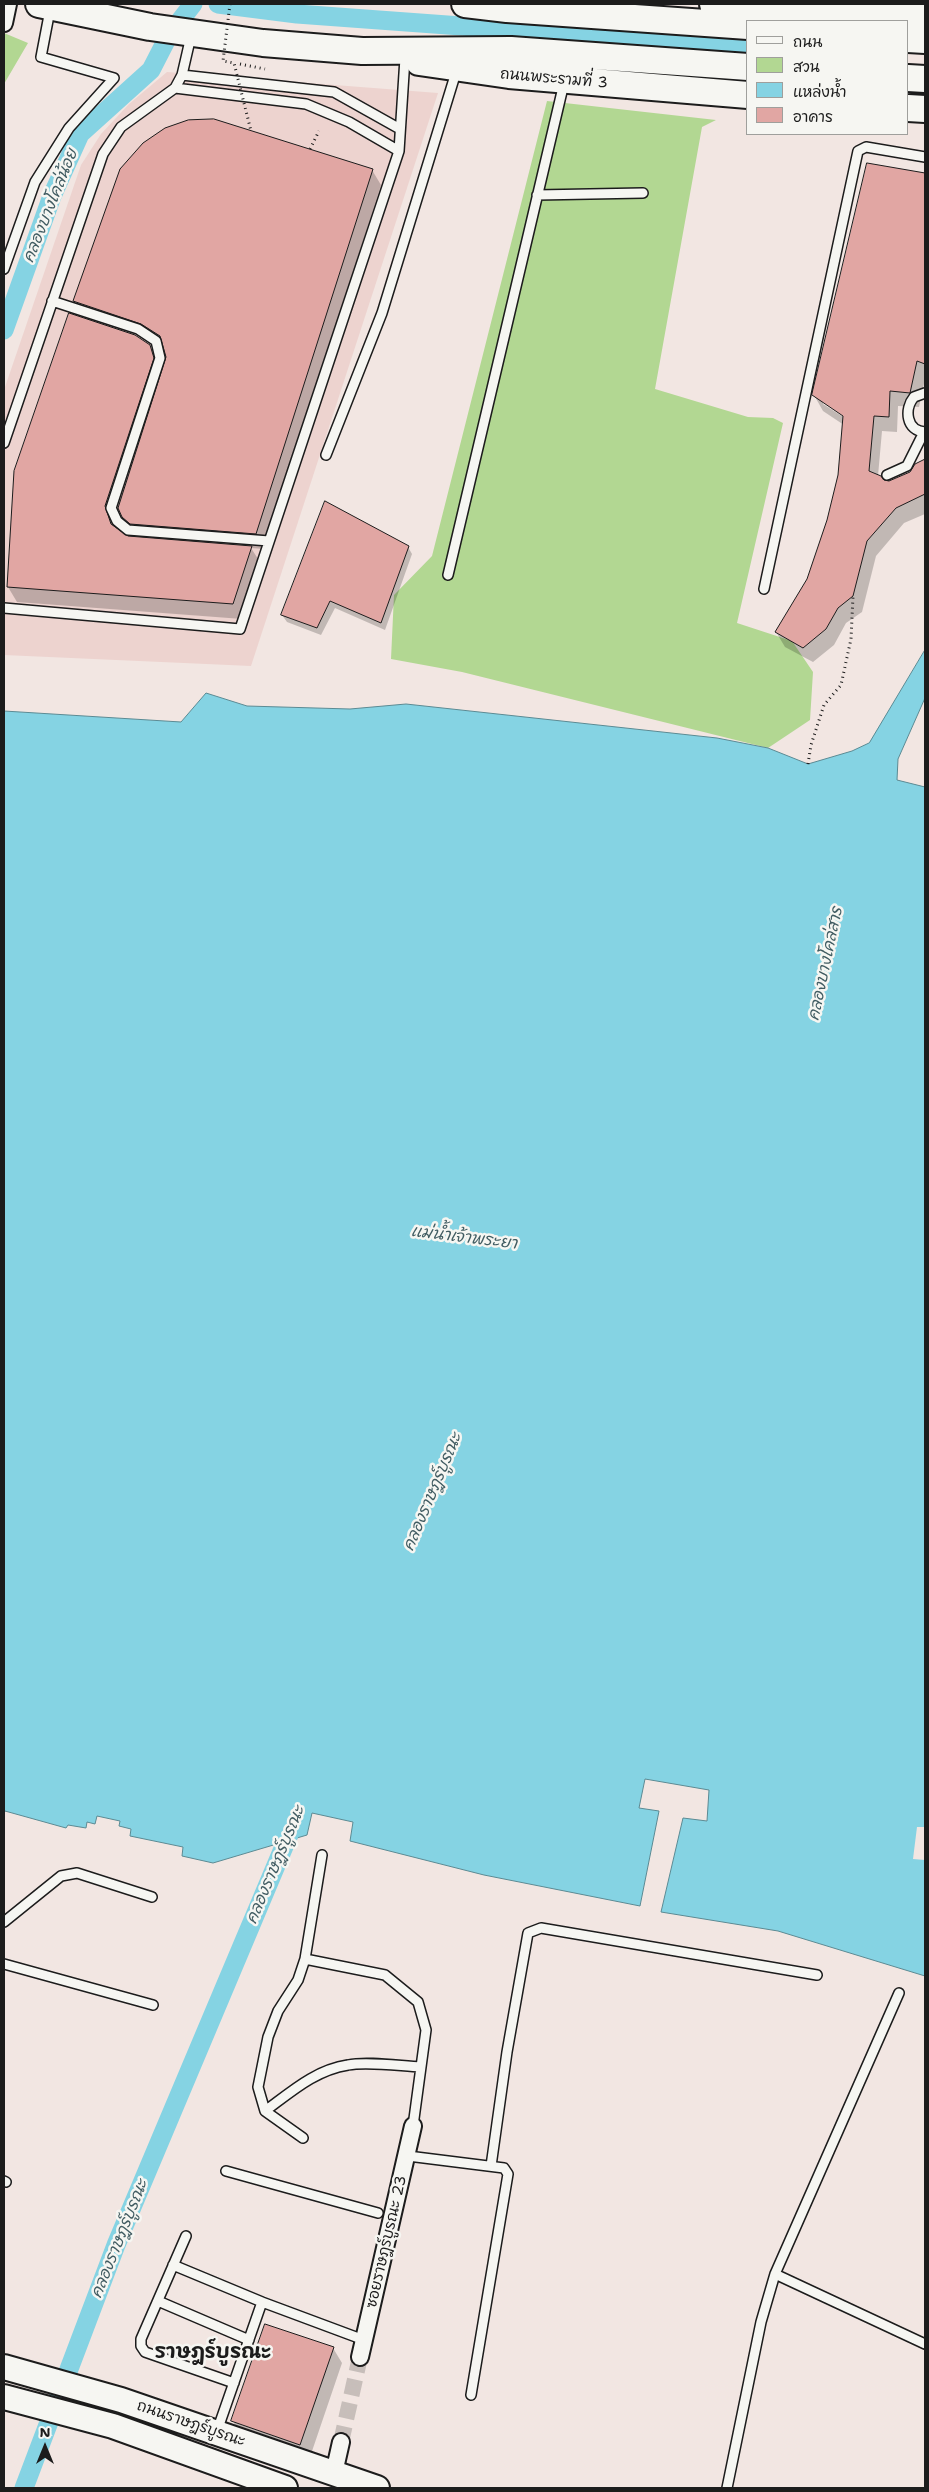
<!DOCTYPE html>
<html>
<head>
<meta charset="utf-8">
<style>
  body { margin:0 }
  #map { position:relative; width:929px; height:2492px; overflow:hidden; background:#f2e6e2; font-family:"Shantell Sans","Playpen Sans Thai",sans-serif }
  canvas { display:block }
  .frame { position:absolute; inset:0; border:5px solid #1c1c1c; pointer-events:none }
  .legend { position:absolute; left:746px; top:20px; width:162px; height:115px; box-sizing:border-box; background:#f6f6f2; border:1px solid #9f9f9c; margin:0; padding:6px 9px; list-style:none; font-size:15px; color:#1c1c1c }
  .legend li { display:flex; align-items:center; gap:10px; height:25px }
  .legend b { width:25px; border:1px solid #9f9f9c }
  .north { position:absolute; left:20px; top:2422px; width:50px; height:50px; -webkit-text-stroke:4px #f6f6f2; paint-order:stroke; rotate:0deg; font-size:14px; font-weight:700; line-height:20px; text-align:center; color:#1c1c1c }
  .north::after { content:''; display:block; margin:auto; width:18px; height:22px; background:#1c1c1c; clip-path:polygon(50% 0,100% 100%,50% 72%,0 100%) }
</style>
</head>
<body>
<div id="map">
<canvas width="929" height="2492"></canvas>
<div class="frame"></div>
<ul class="legend">
<li><b style="height:6px;background:#f6f6f2"></b>ถนน</li>
<li><b style="height:14px;background:#b2d792"></b>สวน</li>
<li><b style="height:14px;background:#85d3e3"></b>แหล่งน้ำ</li>
<li><b style="height:14px;background:#e1a6a3"></b>อาคาร</li>
</ul>
<div class="north">N</div>
</div>
<script>
const context = document.querySelector('canvas').getContext('2d');
context.lineJoin = 'round';
function fillPath(path, color) { context.fillStyle = color; context.fill(path, 'evenodd'); }
function trace(path, color, width, dash) { context.strokeStyle = color; context.lineWidth = width; context.lineCap = dash ? 'butt' : 'round'; context.setLineDash(dash || []); context.stroke(path); }
function write(font, color, halo, rows, align = 'center') {
  context.font = font + ' "Shantell Sans","Playpen Sans Thai",sans-serif'; context.lineWidth = 5; context.setLineDash([]); context.textBaseline = 'middle'; context.strokeStyle = halo; context.fillStyle = color; for (const [text, x, y, turn = 0] of rows) {
    context.save(); context.translate(x, y); context.rotate((+turn || 0) * Math.PI / 180); context.textAlign = isNaN(turn) ? turn : align; if (halo) context.strokeText(text, 0, 0); context.fillText(text, 0, 0); context.restore();
  }
}
fillPath(new Path2D(`
  M167 72 438 93 251 666 4 655V390L81 165 101 134 129 104Z`), '#edd3cf');
fillPath(new Path2D(`
  M4 33 28 43 4 84Z
  M547 101 716 120 702 127 655 389 748 417 773 418 783 423 737 623 792 641 813 672 810 720 768 748 462 672 391 659 394 595 432 556Z`), '#b2d792');
const water = new Path2D(`
  M925 650V698L898 759 897 780 925 787V1976L778 1931 661 1912 683 1818 707 1821 709 1790 645 1779 639 1808 659 1811 640 1906 484 1875 350 1841 353 1822 312 1813 307 1835 213 1863 182 1856 183 1847 130 1836 131 1829 119 1826 120 1821 97 1816 95 1824 87 1822 86 1828 68 1825 66 1828 5 1811 4 1814V711L181 722 206 693 247 706 350 709 406 704 717 738 768 748 808 764 852 751 869 743Z`);
fillPath(water, '#85d3e3');
trace(water, '#5b8a93', 1);
fillPath(new Path2D(`
  M917 1827H925V1860L913 1859Z`), '#f2e6e2');
fillPath(new Path2D(`
  M868 164 925 174V379L919 407 898 406 897 432 882 431 878 476 883 482H890L910 473 916 465 925 460V514L904 523 876 556 862 612 846 623 834 645 813 662 785 647 776 632 808 579 828 520 840 475 844 425 823 411 814 395ZM823 401 849 418 848 420 823 404Z
  M372 170 381 185 264 549 251 548 260 562 242 619 17 602 8 587 86 320 75 301ZM131 332 151 339 165 348 167 357 162 374 159 362 150 346ZM119 508 132 533 140 538 126 537 113 527Z
  M408 547 412 554 385 630 335 608 321 635 287 622 282 615Z
  M333 2348 342 2363 309 2460 241 2437 233 2421Z`), '#0003');
trace(new Path2D(`
  M218 4 297 14 748 47
  M4 330 52 196 80 134 151 70 169 35 193 4
  M24 2488 116 2245 296 1818`), '#85d3e3', 19);
const building = new Path2D(`
  M214 119 373 169 256 534 130 524 122 517 118 508 166 357 160 336 141 324 73 301 120 169 143 143 165 128 188 120Z
  M867 163 925 173V364L917 361 910 393 890 391 889 417 874 416 869 471 881 476 884 480 889 481 910 472 915 464 925 459V494L896 508 867 541 853 596 838 608 826 629 803 648 775 632 807 579 827 520 838 475 843 416 812 395Z
  M69 313 135 335 150 345 154 358 105 506 111 524 128 536 252 546 233 604 7 587 14 471Z
  M325 501 409 546 381 623 330 601 317 628 281 615Z
  M265 2324 334 2347 300 2445 231 2421Z`);
fillPath(building, '#e1a6a3');
trace(building, '#1c1c1c', 1);
trace(new Path2D(`
  M341 2442 360 2357`), '#c7beba', 16, [16, 8]);
const service = new Path2D(`
  M182 75 334 92 400 129
  M175 88 306 104 349 122 399 151
  M537 195 643 193
  M4 269 35 182 69 128 114 78 41 57 50 10
  M52 301 138 329 156 341 160 358 111 508 117 521 128 530 269 541
  M925 393 914 397C904 409 906 431 925 432
  M4 443 103 154 121 127 175 88 182 75 191 36
  M326 455 382 313 457 69
  M887 475 907 466 924 432
  M448 575 564 83
  M764 589 858 151 866 147 925 157
  M4 608 240 629 399 151 405 58
  M4 1922 61 1876 77 1873 152 1897
  M305 1959 385 1975 418 2002 426 2030 413 2126
  M4 1964 153 2005
  M265 2111C291 2092 315 2070 348 2065 367 2061 400 2066 421 2067
  M303 2138 265 2111 258 2087 268 2037 278 2011 298 1980 305 1959 322 1855
  M408 2156 504 2168 508 2174 471 2395
  M491 2166 507 2052 528 1933 541 1928 817 1975
  M226 2171 378 2213
  M4 2181 6 2182
  M186 2236 141 2339V2346L145 2352 234 2383
  M173 2265 262 2302
  M775 2274 925 2344
  M158 2301 249 2340
  M217 2431 262 2302 364 2340
  M727 2488 761 2322 775 2274 899 1993`);
const minor = new Path2D(`
  M4 23 8 4
  M360 2357 413 2126
  M334 2473 341 2442`);
const secondary = new Path2D(`
  M4 2367 121 2400 377 2488
  M4 2397 113 2426 285 2488`);
const primary = new Path2D(`
  M39 4 150 27 263 43 362 51 511 50 748 67
  M465 4 507 9 748 26
  M713 4 925 17
  M908 39 925 40
  M419 62 509 75 748 95
  M908 78 925 79
  M908 108 925 109`);
trace(service, '#1c1c1c', 12);
trace(minor, '#1c1c1c', 20);
trace(secondary, '#1c1c1c', 28);
trace(primary, '#1c1c1c', 30);
trace(new Path2D(`
  M240 64 265 69
  M310 149 319 131
  M808 764 811 745 824 705 841 685 851 639 853 596`), '#1c1c1c', 3, [1, 4]);
trace(service, '#f6f6f2', 9);
trace(minor, '#f6f6f2', 16);
trace(secondary, '#f6f6f2', 24);
trace(primary, '#f6f6f2', 26);
trace(new Path2D(`
  M230 4 223 61 234 63 251 131`), '#1c1c1c', 3, [1, 4]);
write('15px', '#1c1c1c', '#f6f6f2', [
  ["ถนนพระรามที่ 3",554,79,5],
  ["ซอยราษฎร์บูรณะ 23",387,2242,-77],
  ["ถนนราษฎร์บูรณะ",191,2424,19]
]);
write('italic 16px', '#415c62', '#f6f6f2', [
  ["คลองบางโคล่น้อย",51,206,-68],
  ["คลองบางโคล่สาร",826,964,-78],
  ["แม่น้ำเจ้าพระยา",464,1238,7],
  ["คลองราษฎร์บูรณะ",433,1492,-67],
  ["คลองราษฎร์บูรณะ",276,1865,-67],
  ["คลองราษฎร์บูรณะ",120,2239,-68]
]);
write('bold 20px', '#1c1c1c', '#f6f6f2', [
  ["ราษฎร์บูรณะ",213,2353]
]);
</script>
</body>
</html>
